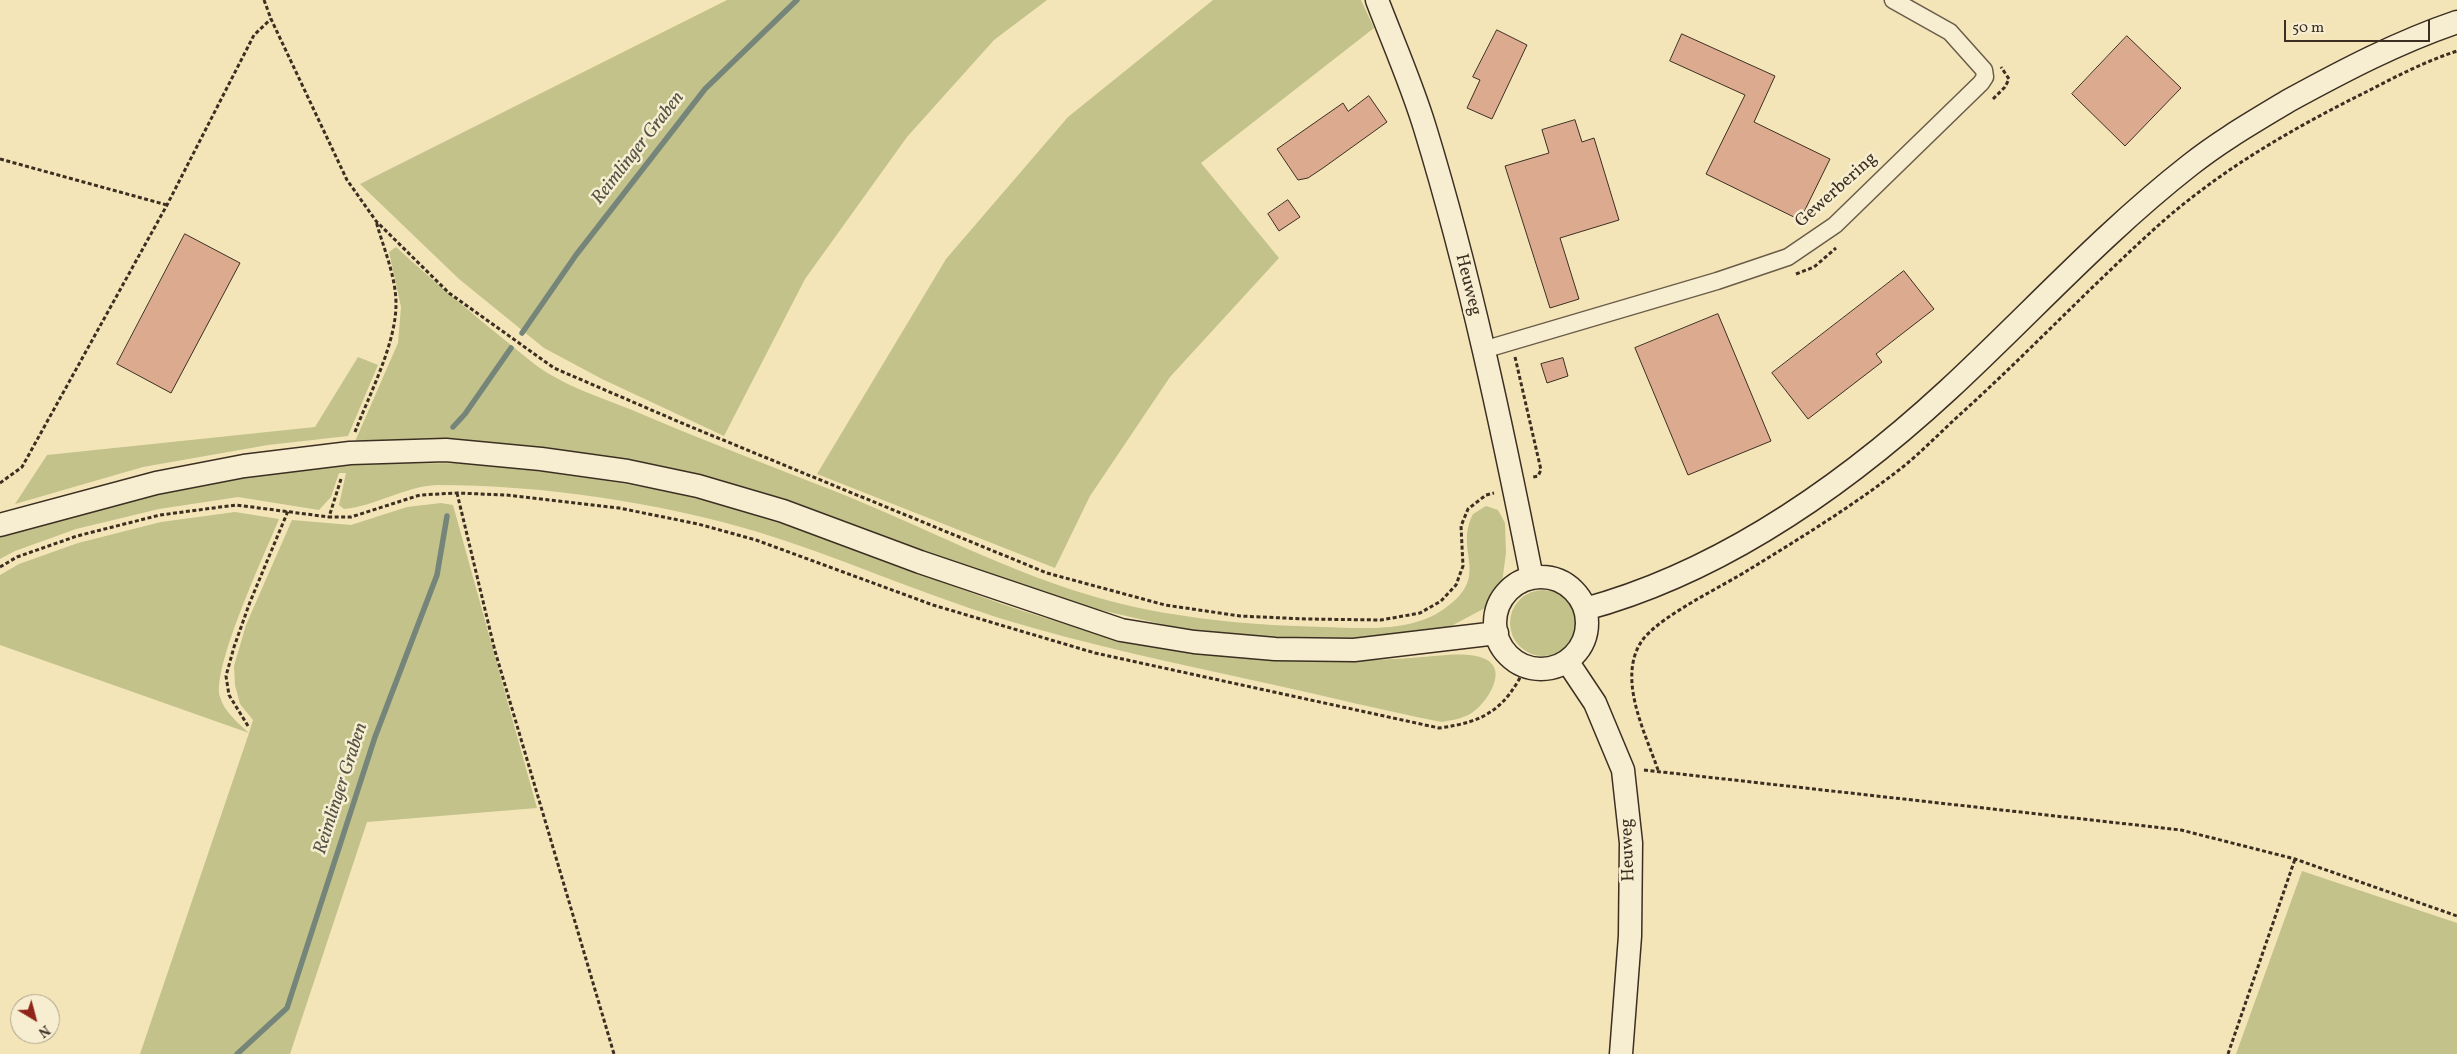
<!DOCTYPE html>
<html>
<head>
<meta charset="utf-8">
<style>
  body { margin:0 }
  #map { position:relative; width:2457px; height:1054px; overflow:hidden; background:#f3e5b8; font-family:Vollkorn,serif }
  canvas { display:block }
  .north { position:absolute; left:10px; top:994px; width:50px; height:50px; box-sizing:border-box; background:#f7eed1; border:1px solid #aca28b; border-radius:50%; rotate:143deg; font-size:14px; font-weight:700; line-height:20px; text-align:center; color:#3c2f22 }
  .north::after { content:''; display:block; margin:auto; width:18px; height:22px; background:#8f2418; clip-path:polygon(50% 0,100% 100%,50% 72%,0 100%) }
  .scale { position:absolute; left:2284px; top:20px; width:146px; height:22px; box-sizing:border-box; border:2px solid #3c2f22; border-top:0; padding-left:6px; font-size:15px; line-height:18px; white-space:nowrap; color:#3c2f22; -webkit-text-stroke:4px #f7eed1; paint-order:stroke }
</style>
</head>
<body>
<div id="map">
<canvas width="2457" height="1054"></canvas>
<div class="north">N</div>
<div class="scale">50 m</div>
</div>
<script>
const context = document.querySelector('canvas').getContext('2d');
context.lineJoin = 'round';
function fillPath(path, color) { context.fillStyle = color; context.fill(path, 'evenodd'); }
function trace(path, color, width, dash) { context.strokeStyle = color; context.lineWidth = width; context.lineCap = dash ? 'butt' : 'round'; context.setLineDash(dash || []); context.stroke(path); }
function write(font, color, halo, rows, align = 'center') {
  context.font = font + ' Vollkorn,serif'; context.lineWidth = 5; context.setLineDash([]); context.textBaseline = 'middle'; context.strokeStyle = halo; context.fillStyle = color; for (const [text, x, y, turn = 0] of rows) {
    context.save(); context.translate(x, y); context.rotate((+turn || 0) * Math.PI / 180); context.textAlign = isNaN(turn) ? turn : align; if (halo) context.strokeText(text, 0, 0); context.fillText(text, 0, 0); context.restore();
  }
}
fillPath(new Path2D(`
  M727 0H1047L994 40 907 137 805 279 724 436 602 379 544 348 459 279 360 184Z
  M1213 0H1361L1374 28 1201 163 1279 258 1170 377 1090 496 1055 568 817 474 946 259 1068 117Z
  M396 247C432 280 468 310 506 341 520 352 535 366 551 375 576 390 605 399 632 410 695 437 760 462 824 487 920 524 1011 575 1110 601 1179 619 1251 625 1322 627 1362 628 1410 633 1444 609 1493 575 1453 553 1473 514L1486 506 1498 510 1505 523 1506 553 1501 590 1489 606 1451 626 1424 633 1392 638H1276L1183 629 1096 609 988 576 872 532 781 501 682 473 599 455 492 445 353 446 398 343 401 307 389 252Z
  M358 357 378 365 348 436 268 445 143 467 15 504 47 455 315 427Z
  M468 463C538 471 609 479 678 494 708 501 737 510 766 519 881 553 992 609 1109 635 1212 659 1316 666 1422 657 1441 656 1468 651 1485 659 1510 670 1485 706 1470 714 1461 719 1452 720 1442 722 1384 711 1327 696 1270 684 1179 664 1088 645 999 618 917 592 839 557 758 532 657 502 542 485 437 485 406 486 376 506 344 509L339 505 346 473H339L331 497 319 510 238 497 159 509 76 529 15 551 0 559V536C113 500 228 476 346 465 386 462 428 464 468 463Z
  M441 503 453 505 537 808 367 822 290 1054H140L249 733 0 645V575L19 564 78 543 161 522 235 512 279 519C266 551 211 669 220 697 224 711 238 723 249 733L253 720 240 704 235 685 234 666 246 625 292 520 351 525 407 507Z
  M1510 623a33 33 0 1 1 66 0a33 33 0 1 1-66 0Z
  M2302 871 2457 923V1054H2236Z`), '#c2c28a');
trace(new Path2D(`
  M522 333 576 255 705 89 797 0
  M453 427 465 414 511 348
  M237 1054 287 1008 375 737 437 575 447 516`), '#76857a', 5.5);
const building = new Path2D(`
  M1497 30 1527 45 1492 119 1467 108 1480 80 1473 77Z
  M1682 34 1775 76 1754 122 1830 159 1800 220 1706 174 1745 95 1670 61Z
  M2127 36 2181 88 2125 146 2072 94Z
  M1369 96 1387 122 1323 168 1308 178 1298 180 1277 149 1343 103 1348 111Z
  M1575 120 1582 142 1594 138 1619 220 1560 238 1579 299 1550 308 1505 166 1549 153 1542 130Z
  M1288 200 1300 217 1279 231 1268 214Z
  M185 234 240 263 171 393 117 364Z
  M1904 271 1934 309 1876 354 1882 362 1808 419 1772 373Z
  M1718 314 1771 441 1688 475 1635 348Z
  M1563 358 1568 376 1547 383 1541 364Z`);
fillPath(building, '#dcaa8f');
trace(building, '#3c2f22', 1);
const street = new Path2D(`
  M1483 350 1717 281 1788 257 1835 225 1981 83 1985 77 1984 70 1950 32 1893 0`);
const secondary = new Path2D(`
  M1377 0C1393 42 1412 85 1425 128 1470 275 1502 427 1532 578
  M0 525 156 483 244 466 350 453 446 450 541 459 627 471 698 486 783 511 920 562 1121 630 1194 642 1275 649 1354 650 1497 633
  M1495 623a46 46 0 1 1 92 0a46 46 0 1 1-92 0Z
  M1585 609C1722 572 1845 485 1948 390 2029 315 2103 233 2190 165 2220 141 2255 121 2288 101 2343 71 2398 42 2457 22
  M1567 661 1595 703 1623 770 1631 843 1630 936 1621 1054`);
trace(street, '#6a5c48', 19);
trace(secondary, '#3c2f22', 25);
trace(new Path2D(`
  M264 0 271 19 347 180 376 221 449 293 554 368 684 424 1047 573 1165 605 1240 616 1306 619 1381 620 1420 613 1441 601 1456 585 1463 566 1461 526 1468 509 1486 495 1494 493
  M1993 99 2005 87 2009 79 2001 67
  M0 159 167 205
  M1796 274 1814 267 1836 248
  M1515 357 1541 470 1538 476 1533 477
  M355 432C369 395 396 344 396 304 396 276 383 247 376 221
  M341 479 329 517H351L420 495 457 493 506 495 619 508 698 524 756 540 933 605 1095 653 1439 728C1486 722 1506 708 1526 666
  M0 483 22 467 167 205 254 35 271 19
  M457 493 495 651 614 1054
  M0 567 17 557 77 536 160 515 236 505 329 517
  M248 726 229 695 226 676 234 647 250 602 288 511
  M1644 770 2181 830 2295 859 2457 916
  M1658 770C1645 732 1615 675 1644 638 1664 614 1723 586 1750 569 1802 537 1856 504 1904 466 1921 452 1938 435 1955 419 2022 359 2084 293 2151 232 2215 173 2291 129 2368 91 2397 76 2426 61 2457 51
  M2228 1054 2295 859`), '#3c2f22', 3, [4, 2.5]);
trace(street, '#f7eed1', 16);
trace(secondary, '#f7eed1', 22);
write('18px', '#3c2f22', '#f7eed1', [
  ["Gewerbering",1837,191,-42],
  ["Heuweg",1467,285,76],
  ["Heuweg",1629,850,-92]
]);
write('italic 19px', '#545347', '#f7eed1', [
  ["Reimlinger Graben",639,149,-52],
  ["Reimlinger Graben",342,789,-72]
]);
</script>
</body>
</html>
